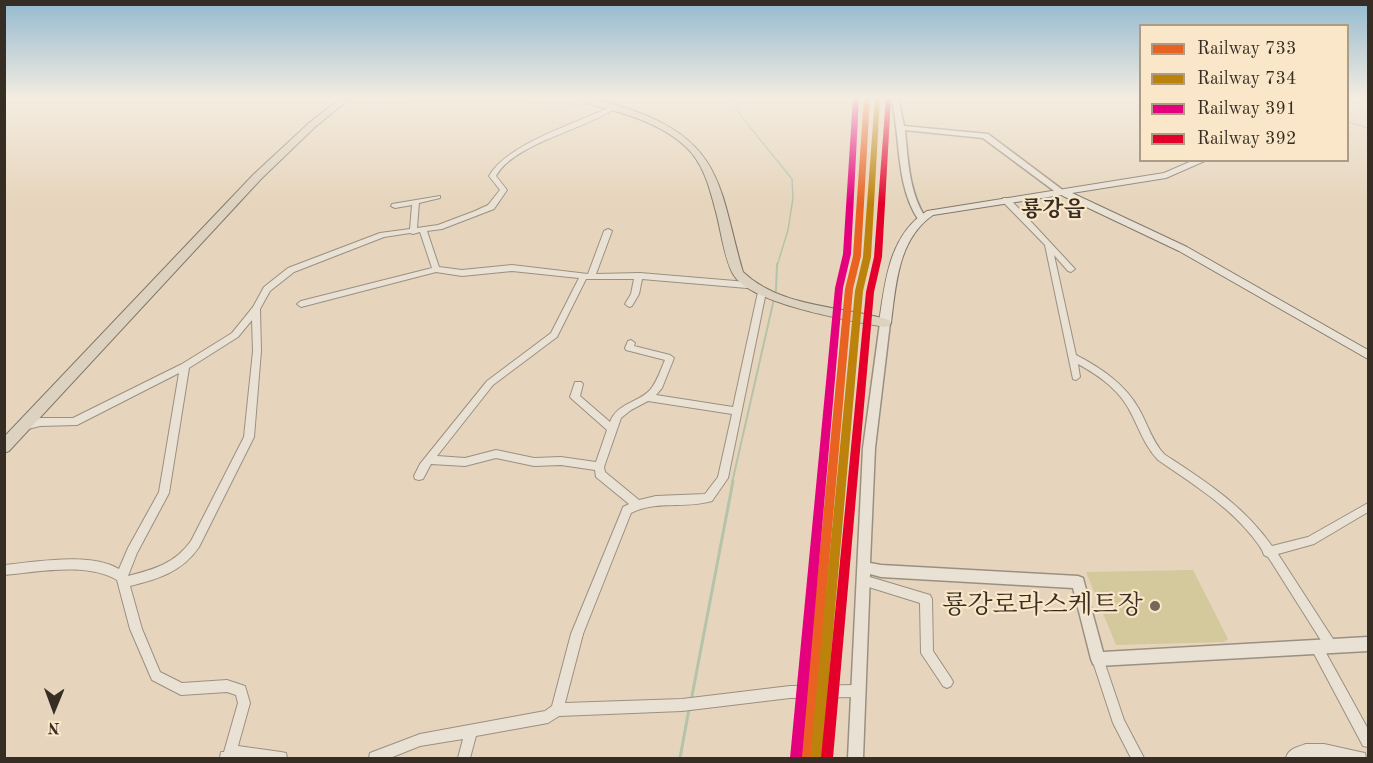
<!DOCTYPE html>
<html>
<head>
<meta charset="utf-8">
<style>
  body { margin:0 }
  #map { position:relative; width:1373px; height:763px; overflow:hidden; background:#e6d5bc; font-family:"Old Standard TT",serif }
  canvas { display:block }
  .frame { position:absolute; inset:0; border:6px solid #362e24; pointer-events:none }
  .legend { position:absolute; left:1139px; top:24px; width:210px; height:138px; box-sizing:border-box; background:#fae6c8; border:2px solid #ac9c86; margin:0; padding:8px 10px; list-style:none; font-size:18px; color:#362e24 }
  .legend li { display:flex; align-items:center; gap:12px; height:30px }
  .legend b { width:30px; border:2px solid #ac9c86 }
  .north { position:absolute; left:24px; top:679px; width:60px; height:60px; -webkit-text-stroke:4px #fae6c8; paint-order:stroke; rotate:181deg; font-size:16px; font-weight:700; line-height:24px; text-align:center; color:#362e24 }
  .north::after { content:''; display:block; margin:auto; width:21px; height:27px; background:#362e24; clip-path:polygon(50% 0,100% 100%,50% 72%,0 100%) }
</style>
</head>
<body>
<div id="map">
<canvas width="1373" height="763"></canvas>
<div class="frame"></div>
<ul class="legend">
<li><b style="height:8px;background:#e96222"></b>Railway 733</li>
<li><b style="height:8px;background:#bd820b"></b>Railway 734</li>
<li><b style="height:8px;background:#e5007d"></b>Railway 391</li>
<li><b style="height:8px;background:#e4002b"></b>Railway 392</li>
</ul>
<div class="north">N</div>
</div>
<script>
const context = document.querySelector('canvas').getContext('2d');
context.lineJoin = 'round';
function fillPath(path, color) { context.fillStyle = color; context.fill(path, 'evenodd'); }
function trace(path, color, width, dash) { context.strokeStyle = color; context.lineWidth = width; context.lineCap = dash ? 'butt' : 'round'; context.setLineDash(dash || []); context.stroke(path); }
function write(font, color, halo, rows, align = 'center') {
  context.font = font + ' "Old Standard TT","Noto Serif KR",serif'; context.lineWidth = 4.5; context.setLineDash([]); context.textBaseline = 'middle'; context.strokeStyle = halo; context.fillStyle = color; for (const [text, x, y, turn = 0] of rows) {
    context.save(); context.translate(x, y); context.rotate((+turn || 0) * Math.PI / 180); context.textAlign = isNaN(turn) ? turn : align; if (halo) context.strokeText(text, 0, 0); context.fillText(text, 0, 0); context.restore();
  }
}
fillPath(new Path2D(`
  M1193 570 1228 639 1224 642 1116 645 1086 572Z`), '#d4c89d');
trace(new Path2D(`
  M372 97 594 105
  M731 97 741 116 792 179 793 198 788 230 777 266
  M602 102 609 97
  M1348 122 1368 128`), '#b4c3aa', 1.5);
trace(new Path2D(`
  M732 483 776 290 777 264`), '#b4c3aa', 2);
trace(new Path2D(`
  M691 701 733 481
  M680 758 689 709`), '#b4c3aa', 3);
const minor = new Path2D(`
  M610 107 615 108C585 130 514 143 496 176L507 190 494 209 442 229 427 231 439 267 462 270 512 265 588 274 604 231 608 229 612 231 596 274 640 273 747 282 751 285 747 288 642 279 639 294 632 306 629 307 625 304 631 294 634 279H586L557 337 493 385 437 456 465 458 496 450 534 458 561 457 596 462 607 430 572 399 570 397 575 382H581L583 384 580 396 610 422C617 403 638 403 650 390 657 382 661 369 665 360L626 350 625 348 628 341 631 340 635 343 634 346 670 355 674 358 662 388 656 395 733 407 758 292 759 290H765L766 292 728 478 712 501C685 509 657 500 631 513L583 634 565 703 682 699 790 686 858 685 862 687 864 691 862 695 858 697 790 698 682 711 559 716 548 723 476 736 470 758H458L463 739 420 746 390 758H369L370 753 420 734 545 711 552 706 571 634 622 510 623 507 629 504 596 477 595 470 561 465 534 466 496 458 465 466 431 464 423 479 419 480 415 479 414 476 420 464 487 381 551 333 579 278 512 271 462 276 436 272 301 307 297 304 301 301 432 268 420 232 413 234 410 233 384 237 294 272 270 291 260 309 261 351 254 437 199 547C182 572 158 579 130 586L142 629 160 672 182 683 227 680 245 686 250 703 238 746 281 752 286 753 287 758H220L221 752H224L238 703 236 695 227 692 181 695 152 680 130 629 117 580C87 562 38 572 4 575V565C38 562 89 552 119 569L128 548 159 492 179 373 77 425 40 426 24 430 21 429 19 426 21 423 40 418H73L182 364 232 333 253 307 264 287 288 268 380 233 410 229 412 205 395 208 391 206 392 204 440 196V198L419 203 417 228 438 225 475 211 488 205 500 190 489 176C507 144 577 123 610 107ZM252 320 253 351 244 437 191 541C174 564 155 569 128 576L137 553 169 493 189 368 238 337ZM648 401 732 414 718 477 705 494 656 496 639 500 605 472 604 467 621 418 631 410Z
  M1003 198H1009L1075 269 1071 272 1068 271 1054 255 1076 355C1101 368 1125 384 1139 409 1148 425 1152 441 1164 454 1206 482 1242 504 1272 546L1308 537 1368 503V512L1314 544 1278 554 1335 642 1337 646 1335 650 1331 652 1327 650 1272 563 1268 557 1264 555C1262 548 1257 543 1252 536 1226 504 1191 483 1158 460 1145 446 1140 431 1132 415 1121 391 1100 376 1078 364L1080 377 1076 380 1073 379 1045 245 1003 202Z
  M863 575 930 595 932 599 933 651 951 678 953 682 951 686 947 688 943 686 921 653 920 603 859 584 857 580 859 576Z
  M1316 640 1320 642 1368 729V747L1363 746 1312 650 1310 646 1312 642Z
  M1098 653 1102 655 1124 720 1144 758H1131L1113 723 1092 659 1094 655Z
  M1306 744H1324L1360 752 1365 753 1366 758H1331L1315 757 1286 758C1288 749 1297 747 1306 744Z`);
const tertiary = new Path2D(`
  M891 97H898L904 126 988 134 1064 191 1063 193H1057L983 138 905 130C908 161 909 191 925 217L921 220 918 219C895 183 901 137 891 97Z
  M885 320 890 323 875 448 870 563 881 565 1078 576 1083 578 1084 582 1103 652 1368 637V651L1098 666 1093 664 1091 659 1073 588 881 577 870 574 863 758H848L863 448 880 323Z`);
const secondary = new Path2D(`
  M1194 160H1207L1166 178 1072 193 1187 247 1368 350V359L1179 251 1061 195 933 215C898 239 896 284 891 323L885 327 879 323C885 282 889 235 927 211L1164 173Z`);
const primary = new Path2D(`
  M342 97H352L315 127 261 179 9 451 4 453V437L253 175 309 123Z
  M574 97C595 97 617 105 637 112 724 144 720 193 743 272 780 308 843 306 889 320L891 323 889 326 885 327C851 321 749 304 733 274 724 258 721 230 716 212 710 189 704 164 686 147 665 127 636 117 608 109 598 106 583 104 574 97Z`);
trace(minor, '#9a9081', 2);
trace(tertiary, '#9a9081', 3);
trace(secondary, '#82796c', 2);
trace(primary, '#82796c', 2);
fillPath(minor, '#e9e1d4');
fillPath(tertiary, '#e9e1d4');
fillPath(secondary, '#e9e1d4');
fillPath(primary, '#ddd1bf');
fillPath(new Path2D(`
  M864 97H870L861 256 853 289 812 758H800L845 289 853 256Z`), '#e96222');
fillPath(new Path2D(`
  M875 97 880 98 871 257 863 291 822 758H810L855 291 863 257Z`), '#bd820b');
fillPath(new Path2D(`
  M853 97H859L851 254 843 288 802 757V758H790L835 288 843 254Z`), '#e5007d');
fillPath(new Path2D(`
  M886 97 891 98 882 257 874 292 833 758H821L866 292 874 257Z`), '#e4002b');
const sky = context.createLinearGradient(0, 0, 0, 204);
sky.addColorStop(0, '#93bacf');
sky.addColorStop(0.48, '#f4ece1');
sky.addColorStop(1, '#f4ece100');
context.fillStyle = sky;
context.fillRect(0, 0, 1373, 204);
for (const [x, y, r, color] of [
  [1155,606,6,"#746859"]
]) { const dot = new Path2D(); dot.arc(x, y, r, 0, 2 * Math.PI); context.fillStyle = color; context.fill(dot); trace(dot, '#fae6c8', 2); }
write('bold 22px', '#362e24', '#fae6c8', [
  ["룡강읍",1053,210]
]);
write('26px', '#362e24', '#fae6c8', [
  ["룡강로라스케트장",1143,606]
], 'right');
</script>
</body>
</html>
